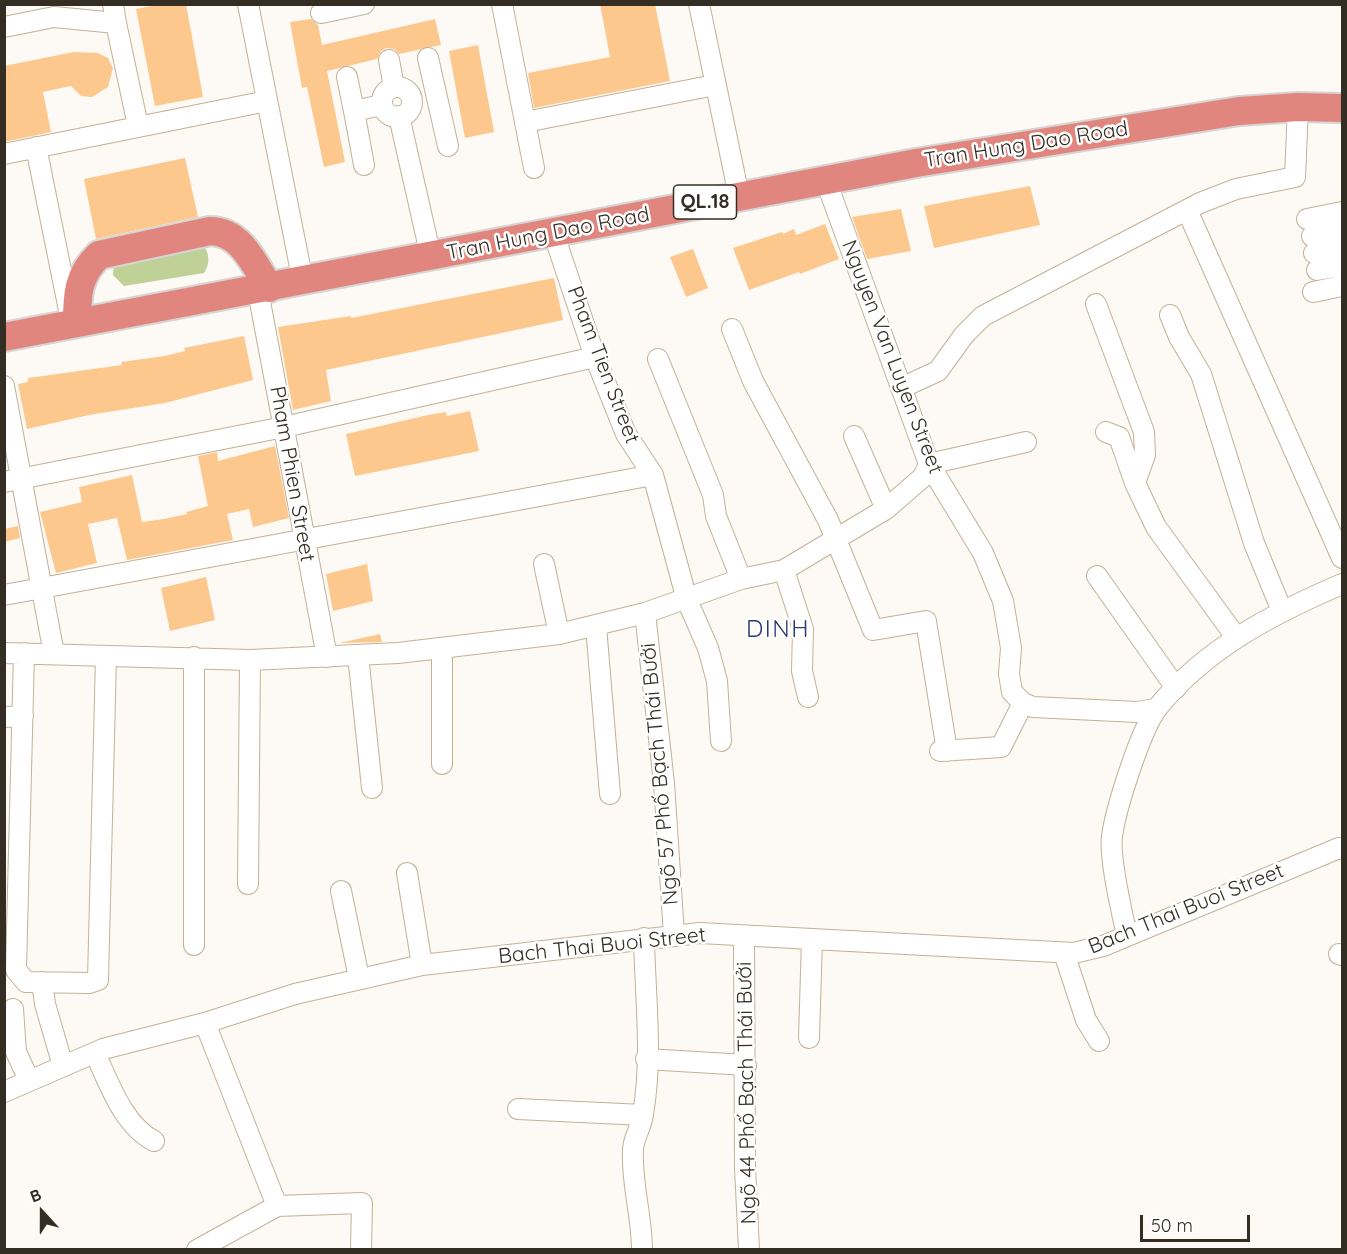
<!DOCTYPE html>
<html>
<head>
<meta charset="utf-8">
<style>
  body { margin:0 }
  #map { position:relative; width:1347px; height:1254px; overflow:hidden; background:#fdf9f4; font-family:Quicksand,sans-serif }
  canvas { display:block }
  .frame { position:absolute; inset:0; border:6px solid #342d23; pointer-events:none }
  .north { position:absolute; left:12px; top:1182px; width:60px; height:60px; -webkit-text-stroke:4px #fff; paint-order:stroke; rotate:339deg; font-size:16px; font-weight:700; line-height:24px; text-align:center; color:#342d23 }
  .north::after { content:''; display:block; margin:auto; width:21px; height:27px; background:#342d23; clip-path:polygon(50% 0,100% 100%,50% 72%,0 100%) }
  .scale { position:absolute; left:1140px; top:1215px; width:110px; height:27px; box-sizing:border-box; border:3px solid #342d23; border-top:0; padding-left:8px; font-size:18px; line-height:21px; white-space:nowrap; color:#342d23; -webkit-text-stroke:4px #fff; paint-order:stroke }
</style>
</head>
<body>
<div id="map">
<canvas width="1347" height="1254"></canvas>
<div class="frame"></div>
<div class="north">B</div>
<div class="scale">50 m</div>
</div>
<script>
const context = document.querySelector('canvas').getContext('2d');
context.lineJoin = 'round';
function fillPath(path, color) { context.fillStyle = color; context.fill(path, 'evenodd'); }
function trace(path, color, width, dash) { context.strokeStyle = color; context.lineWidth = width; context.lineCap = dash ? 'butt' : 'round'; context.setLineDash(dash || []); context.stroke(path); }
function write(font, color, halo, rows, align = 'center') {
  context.font = font + ' Quicksand,sans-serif'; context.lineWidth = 5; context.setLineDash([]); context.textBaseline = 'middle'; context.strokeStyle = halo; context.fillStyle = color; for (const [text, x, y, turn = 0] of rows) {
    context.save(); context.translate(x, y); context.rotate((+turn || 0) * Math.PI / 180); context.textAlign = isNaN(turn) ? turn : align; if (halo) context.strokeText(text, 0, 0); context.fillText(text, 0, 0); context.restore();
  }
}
fillPath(new Path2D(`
  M202 242C209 253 211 262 204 273L124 286 113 275 114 264Z`), '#c0d197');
fillPath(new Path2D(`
  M161 4H186L203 97 155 106 136 9Z
  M600 4H655L670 81 534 108 528 73 610 57Z
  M311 19 318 25 322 45 435 19 441 45 399 54 394 49 386 48 381 51 377 59 327 71 345 162 324 167 307 87 302 88 290 22Z
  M478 45 494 132 465 138 449 51Z
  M74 52 98 53 108 58 113 68 108 87 92 97 81 96 71 86 43 92 51 132 4 142V66Z
  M185 158 198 217 96 239 84 179Z
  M1030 186 1040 225 934 248 924 206Z
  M901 209 911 251 867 259 852 217Z
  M825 224 839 259 800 274 799 272 788 276 749 290 733 248 782 232 783 234 794 229 796 235Z
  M693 249 708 288 686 297 670 257Z
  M554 278 563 320 326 370 331 401 293 410 278 327 351 316V318Z
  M244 336 253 380 165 403 89 415 27 429 18 384 28 382V378L122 365 121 362 165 356 185 351 184 348Z
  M470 411 479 451 355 476 346 434 428 415 446 412 447 416Z
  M275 446 289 518 253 527 249 509 227 514 233 540 127 560 117 518 88 524 97 563 56 573 40 512 82 502 79 487 132 475 142 522 164 519 187 514 186 512 208 506 198 456 217 452 218 461Z
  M18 526 20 538 4 542V529Z
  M367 564 373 601 333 611 326 574Z
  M206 577 215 620 170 631 161 588Z
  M380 634 382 642 339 643Z`), '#fdc88d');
const minor = new Path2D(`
  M113 4 116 23
  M248 4 303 282
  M502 4 525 122
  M699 4 739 196
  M321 13 364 4
  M4 27 54 17 116 23 138 126
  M428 58 448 146
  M389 60 394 87
  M347 77 354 111
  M382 102a15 15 0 1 1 30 0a15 15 0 1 1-30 0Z
  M399 116 431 257
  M36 147 70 315
  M4 154 267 101
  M364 165 354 111 382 105
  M534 168 525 122 715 85
  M826 181 929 464 983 553 1003 601 1011 648 1009 674 1012 692 1023 703 1033 707 1137 712 1156 709
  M1187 210 1342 558
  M1307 219 1342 212
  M553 232 595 357 626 434 653 475 687 600 708 648 717 681 721 741
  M1312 236 1342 229
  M1314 253 1342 247
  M1317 270 1342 266
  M258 291 327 657
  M1313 292 1342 286
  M1096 304 1144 432 1145 455 1135 483 1156 527 1236 637
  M1170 315 1179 337 1201 374 1254 543 1282 611
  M732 329 753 381 828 520 873 630 926 621 947 751
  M658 359 713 495 716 516 741 579
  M4 386 54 654
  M901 388 938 371 964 335 983 316 1200 203 1236 189 1295 177 1298 107
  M1106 432 1119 437 1135 483
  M854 436 886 509
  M4 482 284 427 595 357
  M544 564 559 634
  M784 570 803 629 802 671 808 697
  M1097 576 1176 688
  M4 595 653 475
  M645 613 664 783 674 935
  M596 626 610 794
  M442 649V764
  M4 653 250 660 398 653 559 634 645 613 741 579 784 570 886 509 923 477 929 464 1026 442
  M24 653 16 970 26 982 89 983 98 980 106 657
  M358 655 372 788
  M4 717 23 716
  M940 751 1001 747 1023 703
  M407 873 422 965
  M248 884 250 660
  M341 891 359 978
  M744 936 745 1168 749 1250
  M1127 936C1122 912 1109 859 1112 836 1116 808 1141 728 1158 707 1206 648 1274 613 1342 584
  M194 945V657
  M1064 953 1086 1020 1099 1041
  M1339 954 1342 955
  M42 982 45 1004 63 1066
  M13 1009 16 1052 29 1080
  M205 1023 277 1206
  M809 1038 812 939
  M95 1053C109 1083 123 1125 154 1141
  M646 1059 746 1065
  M4 1092 103 1049 205 1023 295 994 422 965 700 933 1074 953 1103 946 1339 848 1342 849
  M518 1109 643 1115
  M197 1250 277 1206 362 1203 361 1250
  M642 1250C642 1215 631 1183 633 1149 634 1136 642 1126 643 1114 653 1057 645 995 644 938`);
const highway = new Path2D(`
  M77 322C77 294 78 275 99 255L210 231C241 231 255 265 269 288
  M4 337 916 163 1239 111 1298 107 1342 108`);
trace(minor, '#c2b197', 22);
trace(highway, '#d6d5d3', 32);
trace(minor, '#fff', 20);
trace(highway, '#e1867f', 28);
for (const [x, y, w] of [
  [705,202,63]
]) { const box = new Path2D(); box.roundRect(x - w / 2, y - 17, w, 34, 4.5); context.fillStyle = '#fff'; context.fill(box); trace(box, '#342d23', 1.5); }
write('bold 20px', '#342d23', null, [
  ["QL.18",705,202]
]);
write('21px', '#342d23', '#fff', [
  ["Tran Hung Dao Road",1026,145,-9],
  ["Tran Hung Dao Road",548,234,-11],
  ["Nguyen Van Luyen Street",892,357,69],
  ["Pham Tien Street",603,365,69],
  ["Pham Phien Street",292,474,80],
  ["Ngõ 57 Phố Bạch Thái Bưởi",660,774,-95],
  ["Bach Thai Buoi Street",1186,909,-22],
  ["Bach Thai Buoi Street",602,946,-6],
  ["Ngõ 44 Phố Bạch Thái Bưởi",747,1093,-91]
]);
context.letterSpacing = '1.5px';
write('24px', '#2a3a74', '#fff', [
  ["DINH",778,630]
]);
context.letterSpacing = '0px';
</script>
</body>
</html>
